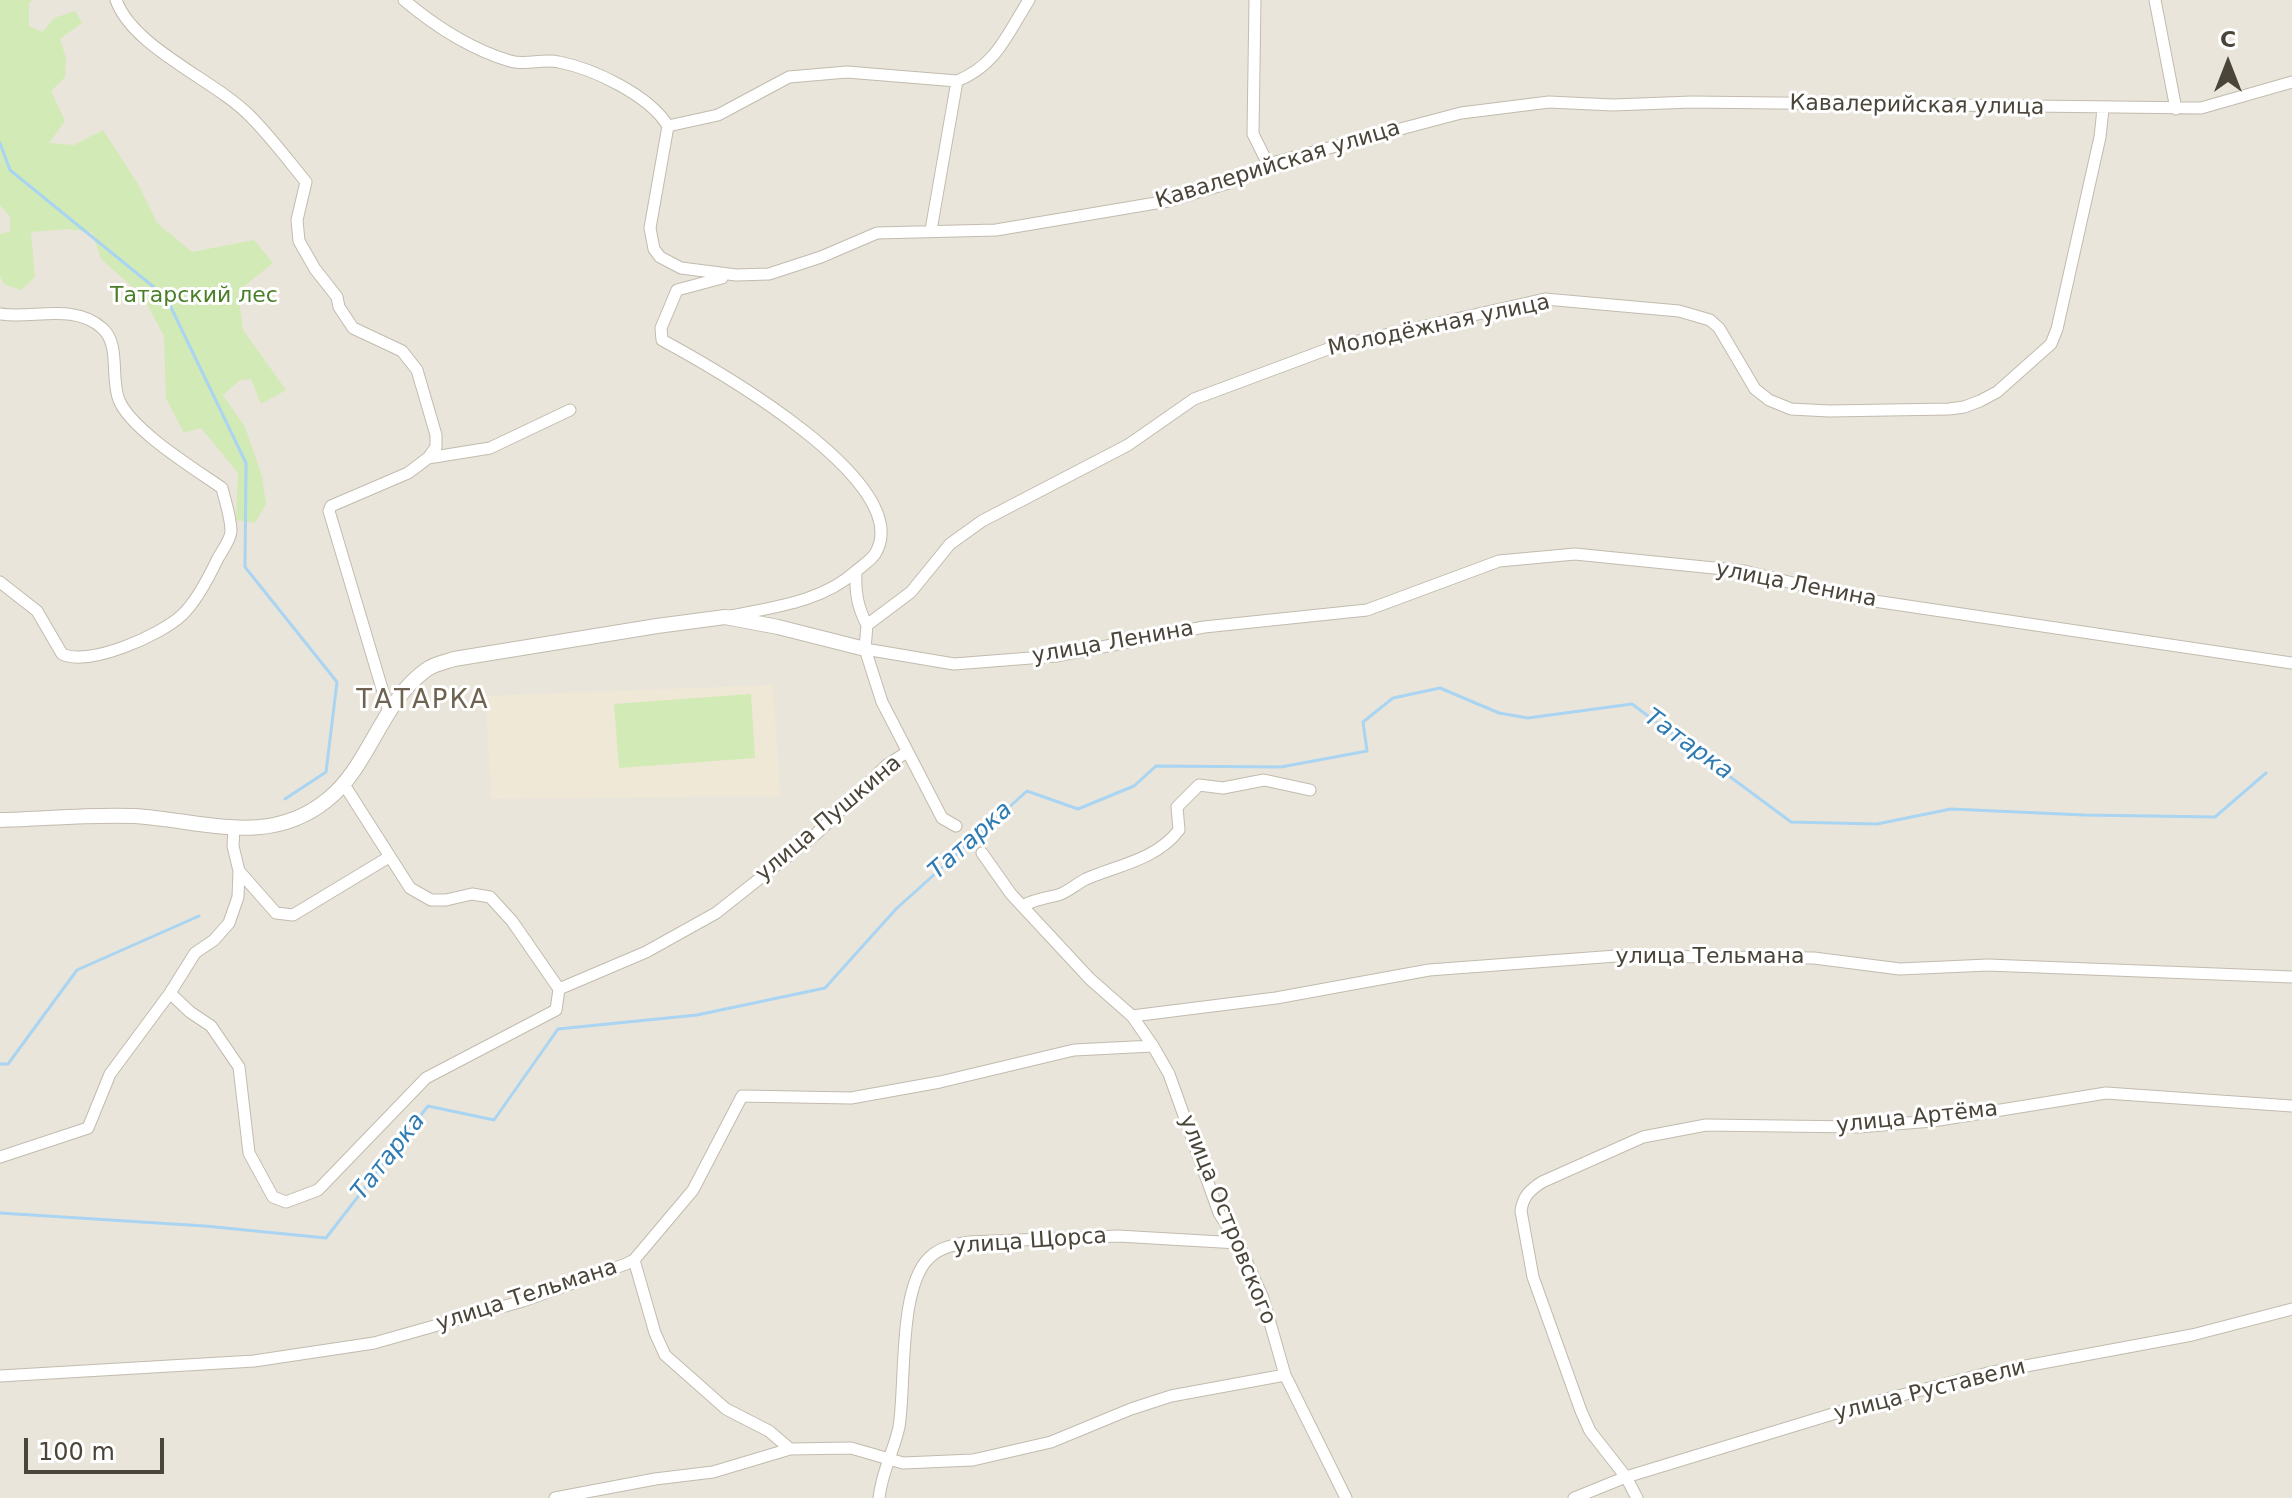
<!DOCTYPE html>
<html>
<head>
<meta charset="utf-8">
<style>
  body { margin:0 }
  #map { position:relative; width:2292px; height:1498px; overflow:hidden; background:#f6f3ec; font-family:"DejaVu Sans",sans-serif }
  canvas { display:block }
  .north { position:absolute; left:2188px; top:24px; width:80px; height:80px; -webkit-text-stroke:6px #fff; paint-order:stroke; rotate:0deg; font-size:22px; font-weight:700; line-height:32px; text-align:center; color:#4b4439 }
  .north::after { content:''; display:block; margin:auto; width:28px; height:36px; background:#4b4439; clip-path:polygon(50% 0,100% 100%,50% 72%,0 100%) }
  .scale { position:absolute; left:24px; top:1438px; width:140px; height:36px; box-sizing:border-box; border:4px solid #4b4439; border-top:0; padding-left:10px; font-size:24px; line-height:28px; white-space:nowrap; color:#4b4439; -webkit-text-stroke:6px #fff; paint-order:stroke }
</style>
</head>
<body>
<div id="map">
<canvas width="2292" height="1498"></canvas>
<div class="north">С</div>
<div class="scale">100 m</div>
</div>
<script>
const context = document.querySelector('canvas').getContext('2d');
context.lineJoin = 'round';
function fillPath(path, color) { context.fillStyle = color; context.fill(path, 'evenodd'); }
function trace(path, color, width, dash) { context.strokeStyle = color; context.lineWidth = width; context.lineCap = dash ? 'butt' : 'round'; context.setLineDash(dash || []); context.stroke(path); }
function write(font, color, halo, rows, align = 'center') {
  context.font = font + ' "DejaVu Sans",sans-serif'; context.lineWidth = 6; context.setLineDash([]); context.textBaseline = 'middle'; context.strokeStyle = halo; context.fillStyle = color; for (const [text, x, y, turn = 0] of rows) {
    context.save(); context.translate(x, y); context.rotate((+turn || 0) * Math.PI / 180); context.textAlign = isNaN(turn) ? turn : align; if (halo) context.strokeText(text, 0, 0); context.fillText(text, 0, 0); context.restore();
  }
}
fillPath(new Path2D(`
  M0 0H2292V1498H0Z`), '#eae5da');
fillPath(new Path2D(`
  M773 685 780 796 491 799 486 696Z`), '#efe8d6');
fillPath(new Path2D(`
  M2 0H33L29 3V26L43 32 54 18 75 11 82 23 60 39 66 58 65 77 51 91 65 121 49 143 74 145 103 130 138 184 157 223 192 252 254 240 273 263 238 291 243 330 286 390 261 404 251 379 240 380 223 395 245 427 262 476 266 504 255 523 236 520 238 473 201 428 184 433 166 398 164 336 142 295 101 259 92 232 68 229 31 232 35 277 21 290 4 284 0 276V234L10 231V217L0 205V1Z
  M751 694 755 758 619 768 614 704Z`), '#d2eab5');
trace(new Path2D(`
  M0 143 10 170 166 297 246 463 245 567 337 682 326 772 285 799
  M0 1064H8L77 970 199 916
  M0 1213 205 1226 326 1238 428 1106 494 1120 558 1029 697 1015 825 988 896 909 1027 791 1078 809 1134 786 1156 766 1281 767 1367 751 1363 722 1393 698 1440 688 1499 713 1528 718 1632 704 1791 822 1877 824 1951 809 2084 815 2215 817 2266 773`), '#a9d4f2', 3);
const minor = new Path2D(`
  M116 0C133 48 215 80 250 116 270 136 288 160 306 182L297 220 299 241 315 269 337 297 339 307 353 328 402 351 417 370 436 435V447L428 458
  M404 0C436 27 470 49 510 61 526 66 543 58 559 62 594 69 649 95 668 126L650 228 654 249 660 257 681 268 736 275 769 274 821 257 877 233 996 230 1168 201 1229 183 1268 164 1461 113 1549 102 1613 105 1692 102 2201 108 2292 82
  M1255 0 1253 134 1268 164
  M2155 0 2176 109
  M668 126 718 115 789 77 847 72 957 81C997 65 1007 34 1029 0
  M931 230 957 81
  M722 278 677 290 661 328 662 340C710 366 919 483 875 554 870 561 862 566 856 571 855 591 857 606 867 625
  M0 314C33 319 74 303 102 328 121 344 110 379 119 400 131 430 195 469 222 488 225 501 231 517 231 531 231 539 222 551 218 558 209 577 197 601 182 615 161 635 89 667 62 654L37 611 0 582
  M730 616C774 607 822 602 856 571
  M865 649 954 664 1056 656 1204 627 1367 610 1499 561 1575 554 1744 571 1854 598 2292 663
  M389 712 329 511 331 506 408 473 428 458 490 448 570 410
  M343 783 410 888 431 900H446L472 894 490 897 512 921 559 989
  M956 826 942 818 882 702 865 649 867 625 911 592 950 544 982 521 1128 445 1194 399 1336 346 1545 299 1679 311 1710 320 1719 328 1755 389 1769 400 1791 409 1829 411 1949 409 1964 407 1980 401 1997 392 2051 344 2057 329 2100 137 2103 109
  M982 853 1011 894 1090 979 1132 1016 1153 1046 1169 1074 1219 1213 1238 1243 1263 1298 1285 1375 1346 1498
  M239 871 276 913 293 915 389 857
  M1022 906C1038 898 1043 899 1058 895 1068 892 1076 884 1086 879 1118 865 1156 860 1179 830L1177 807 1199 785 1223 788 1264 780 1310 790
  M170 993 190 1012 211 1026 239 1067 249 1153 273 1197 286 1202 318 1190 426 1078 556 1010 559 989 646 952 716 913 816 834 887 765 907 752
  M1132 1016 1276 998 1429 970 1616 956 1814 958 1900 969 1988 965 2292 977
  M0 1157 88 1128 110 1074 170 993 195 953 214 940 229 923 238 897 239 871 233 846 234 828
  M634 1260 655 1333 665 1355 726 1409 769 1431 790 1449
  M0 1376 254 1361 374 1343 523 1301 626 1264 634 1260 693 1190 742 1096 851 1098 940 1082 1074 1050 1153 1046
  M555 1498 655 1479 713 1472 790 1449 851 1448 903 1463 973 1460 1051 1442 1131 1409 1171 1396 1285 1375
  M879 1498C882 1470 894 1451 899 1427 906 1385 898 1288 929 1258 940 1247 954 1245 969 1242L1118 1236 1238 1243
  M1574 1498 1626 1477 1859 1406 1988 1373 2192 1335 2292 1309
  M1637 1498 1626 1477 1590 1431 1581 1411 1533 1277 1521 1211C1523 1196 1530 1190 1542 1182L1643 1137 1706 1125 1858 1127 1933 1121 2106 1093 2292 1106`);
const tertiary = new Path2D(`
  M0 820C44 819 90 814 134 816 202 820 268 848 327 800 370 766 381 702 426 670 433 664 445 662 454 659L657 626 725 617 778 627 865 649`);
trace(minor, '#c2bbae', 13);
trace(tertiary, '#c2bbae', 16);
trace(minor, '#fff', 11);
trace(tertiary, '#fff', 14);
write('22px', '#4b4439', '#fff', [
  ["Кавалерийская улица",1917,106,1],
  ["Кавалерийская улица",1278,165,-17],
  ["Молодёжная улица",1439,326,-12],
  ["улица Ленина",1796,585,11],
  ["улица Ленина",1113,643,-10],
  ["улица Пушкина",829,819,-40],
  ["улица Тельмана",1710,957],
  ["улица Артёма",1917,1118,-6],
  ["улица Островского",1227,1220,68],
  ["улица Щорса",1030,1242,-4],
  ["улица Тельмана",527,1296,-18],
  ["улица Руставели",1930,1391,-14]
]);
write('22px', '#4a7f2a', '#fff', [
  ["Татарский лес",194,296]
]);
write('italic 24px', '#2e7ab2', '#fff', [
  ["Татарка",1688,745,36],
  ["Татарка",971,841,-42],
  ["Татарка",389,1157,-52]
]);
context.letterSpacing = '2px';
write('26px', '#6e6250', '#fff', [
  ["ТАТАРКА",423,701]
]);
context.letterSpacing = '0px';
</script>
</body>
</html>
